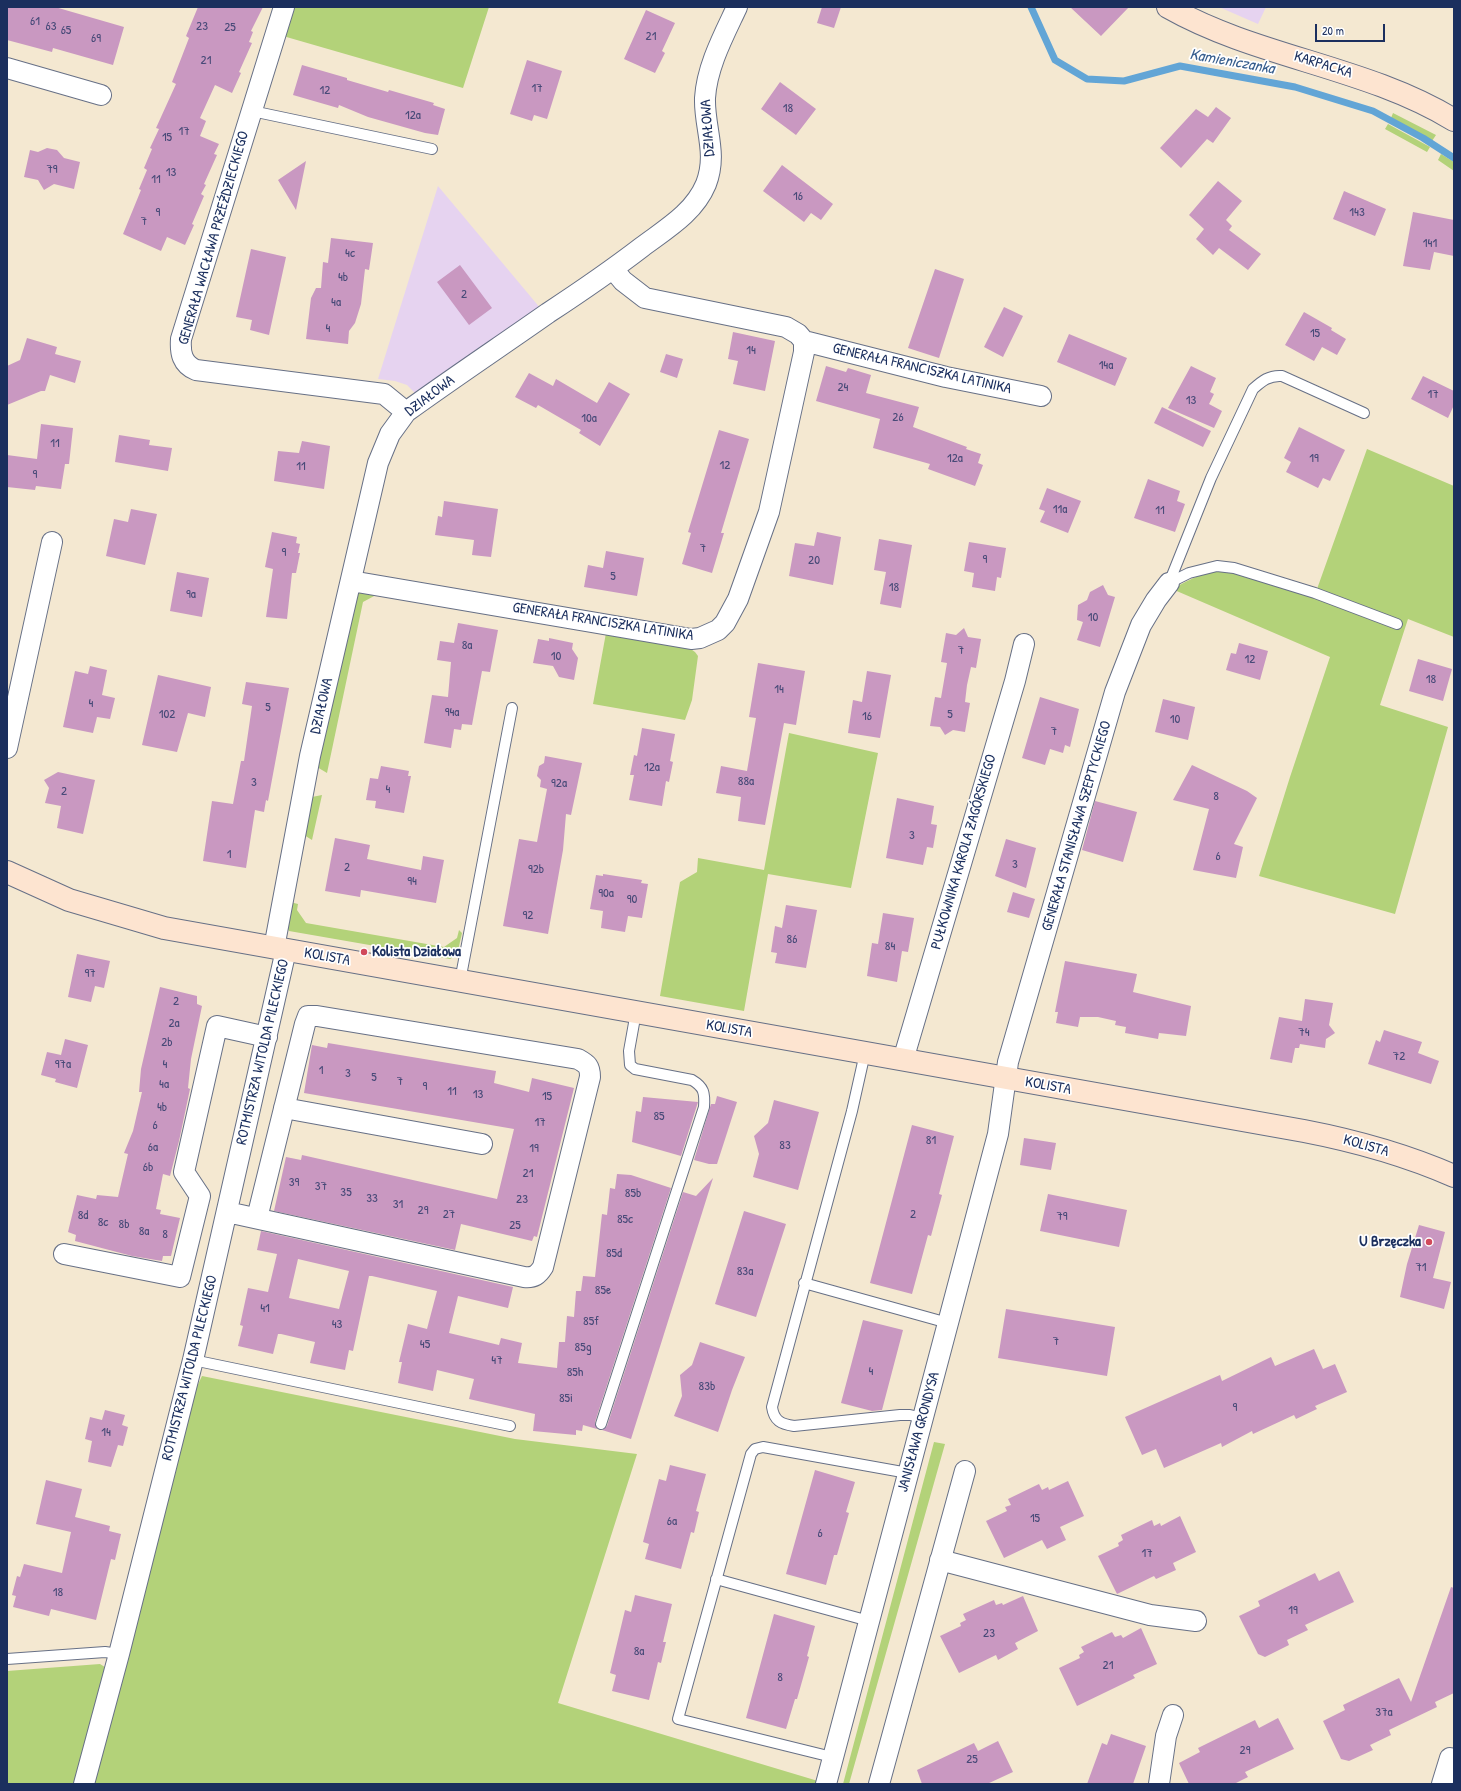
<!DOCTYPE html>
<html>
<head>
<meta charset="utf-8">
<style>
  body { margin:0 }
  #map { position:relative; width:1461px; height:1791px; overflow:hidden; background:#f4e8d1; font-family:"Patrick Hand",sans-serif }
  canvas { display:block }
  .frame { position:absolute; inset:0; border:8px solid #1b2f5e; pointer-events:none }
  .scale { position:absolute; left:1315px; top:24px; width:70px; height:18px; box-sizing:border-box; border:2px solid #1b2f5e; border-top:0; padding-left:5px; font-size:12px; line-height:14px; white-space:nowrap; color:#1b2f5e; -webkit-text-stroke:3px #fff; paint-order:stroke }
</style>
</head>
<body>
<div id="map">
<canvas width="1461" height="1791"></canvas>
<div class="frame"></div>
<div class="scale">20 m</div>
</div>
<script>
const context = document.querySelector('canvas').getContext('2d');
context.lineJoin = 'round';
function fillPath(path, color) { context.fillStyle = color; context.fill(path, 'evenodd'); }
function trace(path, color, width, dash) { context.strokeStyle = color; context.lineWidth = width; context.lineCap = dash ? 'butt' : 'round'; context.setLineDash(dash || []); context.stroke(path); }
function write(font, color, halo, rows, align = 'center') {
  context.font = font + ' "Patrick Hand",sans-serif'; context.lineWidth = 3.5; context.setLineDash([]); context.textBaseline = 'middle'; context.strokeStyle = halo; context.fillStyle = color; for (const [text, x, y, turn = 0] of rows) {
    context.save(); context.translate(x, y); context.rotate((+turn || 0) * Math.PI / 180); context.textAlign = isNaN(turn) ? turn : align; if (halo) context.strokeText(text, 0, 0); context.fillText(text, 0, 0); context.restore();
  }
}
fillPath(new Path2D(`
  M1219 7H1266L1258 24Z
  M438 186 541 309 416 394 407 385 395 381 378 379Z`), '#e6d3f0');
fillPath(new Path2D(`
  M292 7H489L463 88 283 36Z
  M1393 113 1436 135 1432 141 1391 118Z
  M1388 124 1430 147 1427 152 1385 129Z
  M1441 154 1454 162V171L1438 160Z
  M1367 449 1454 486V637L1408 619 1380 705 1448 727 1395 914 1259 876 1290 777 1330 657 1172 589C1185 582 1200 574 1214 571 1238 567 1291 584 1317 589Z
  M361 591 376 595 363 602 327 773 317 767 356 595Z
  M606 633 685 645 695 652 698 656 692 700 685 720 593 704Z
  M789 733 878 753 851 888 768 874 744 1011 660 996 680 882 697 872 698 858 764 870Z
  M322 795 312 840 304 835 312 797Z
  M290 902 298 904 297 910 306 923 444 947 457 938 459 930 462 933 457 955 450 959 289 931 286 925Z
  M202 1376 515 1439 637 1454 558 1703 818 1781 817 1784H92L190 1401Z
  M934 1442 945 1444 849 1784H843Z
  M100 1664 108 1669 78 1784H7V1671Z`), '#b3d279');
trace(new Path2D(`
  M1031 7 1055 60 1087 79 1124 81 1180 66 1295 87 1373 111 1423 138 1454 158`), '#62a5d6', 7);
fillPath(new Path2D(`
  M7 7H55L124 27 113 65 53 48 52 52 7 40Z
  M198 7H263L251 31 253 32 249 42 252 43 239 72 241 73 232 93 215 85 200 118 206 121 200 136 219 144 214 154 217 155 204 184 206 185 201 194 204 196 192 224 194 225 185 245 167 237 161 251 123 234 141 190 139 189 147 170 144 168 152 149 150 148 159 129 156 128 176 84 172 82 189 38 186 36Z
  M822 7H841L834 28 817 23Z
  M1070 7H1129L1101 36Z
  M646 10 675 23 662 51 665 53 655 73 624 59Z
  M527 60 562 71 547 119 534 115 532 121 510 114Z
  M302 65 347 78V80L388 92 389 90 434 103 433 105 445 109 438 135 425 133 368 117 339 105 338 108 293 95Z
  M780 82 816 109 796 135 761 109Z
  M1216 107 1231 118 1213 143 1207 139 1181 168 1160 148 1196 109 1208 117Z
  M47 148 57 150 64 158 80 162 74 189 54 184 44 190 38 180 24 177 30 150 38 152Z
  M306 161 296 210 278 180Z
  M782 165 833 204 821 220 811 213 804 222 763 191Z
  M1218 181 1242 201 1226 220 1232 226 1229 230 1261 254 1248 270 1219 248 1213 255 1196 239 1204 229 1189 215Z
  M1344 191 1386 209 1375 236 1333 219Z
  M1413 212 1454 220V256L1434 252 1430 270 1403 266Z
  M331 238 373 243 369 270 365 269 361 304 355 323 349 331 348 344 306 339 311 298 316 288H321L323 262 328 263Z
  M251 249 286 257 269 335 250 330 252 320 236 317Z
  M460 265 492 308 469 325 437 282Z
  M935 269 964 279 939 358 908 348Z
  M1004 307 1023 316 1003 357 984 347Z
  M1304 312 1332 328 1331 330 1346 339 1337 355 1322 347 1314 361 1285 345Z
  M733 332 775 341 765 391 733 384 738 361 728 359Z
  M1069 334 1127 358 1115 386 1057 362Z
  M27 338 57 347 55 354 81 361 75 383 50 375 45 391H41L7 405V366L20 360Z
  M666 354 683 359 677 378 660 372Z
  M826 366 846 372 848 368 871 375 866 393 919 407 913 427 967 447 966 449 981 454 978 463 983 465 975 486 928 469 930 464 873 448 880 419 816 401Z
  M1191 366 1216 378 1210 392 1214 394 1209 404 1222 411 1214 428 1168 408Z
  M529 373 553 386 556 379 597 403 609 382 630 394 600 446 579 433 581 430 538 405 536 408 515 397Z
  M1423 376 1454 391V405L1448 418 1411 399Z
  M1162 407 1211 431 1203 447 1154 423Z
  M41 424 73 428 69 464H65L61 489 36 486 35 490 7 487V455L37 459Z
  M1299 427 1345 450 1330 481 1323 478 1318 488 1286 472 1291 462 1284 458Z
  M719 430 749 439 721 533H724L712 573 682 564 691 533 688 532Z
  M119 435 150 440 149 445 172 448 168 471 115 462Z
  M302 441 330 446 324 489 274 481 278 451 299 453Z
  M1148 479 1180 491 1177 501 1185 504 1175 532 1134 518Z
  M1047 488 1081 501 1068 533 1040 522 1045 511 1039 509Z
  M444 501 498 509 491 557 472 555 474 540 435 535 438 516 442 517Z
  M131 509 157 514 145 565 106 556 114 519 128 522Z
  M272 532 297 537 296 543 300 544 298 553H300L296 573H292L287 619 266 617 273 569 265 567Z
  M817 532 841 537 833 585 789 576 795 543 814 546Z
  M879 539 912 545 901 608 880 604 886 572 874 570Z
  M969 542 1006 548 1001 578 997 577 995 591 972 587 974 573 964 571Z
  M606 551 644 558 637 596 584 587 588 565 603 568Z
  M177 572 209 578 202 617 170 611Z
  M1103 585 1108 595 1115 597 1100 647 1077 640 1083 622 1077 620 1078 605 1087 600 1090 592Z
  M458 623 498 630 490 672 482 671 472 725 462 724 461 730 454 729 451 748 424 743 432 695 448 697 451 662 437 660 440 641 454 643Z
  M964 628 968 637 981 639 976 668 971 667 967 685 965 702 970 703 965 732 953 730 945 735 940 727 930 726 935 697 941 698 947 663 941 662 946 633 956 635Z
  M549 638 573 643 572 649 578 658 574 680 559 677 553 666 533 663 538 639 549 641Z
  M1239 643 1268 651 1260 680 1226 670 1231 653 1236 654Z
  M1418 659 1452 669 1443 701 1409 691Z
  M758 663 805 671 796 725 784 723 765 825 738 821 741 797 716 793 721 766 747 771 756 718 749 717Z
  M90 666 107 670 102 695 115 698 110 719 97 717 93 733 63 727 75 671 88 674Z
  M867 671 891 675 880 738 848 733 853 700 862 702Z
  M158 675 211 687 205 717 188 713 177 752 142 745Z
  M246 682 289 688 268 801 266 800 264 812 255 810 246 868 203 861 212 801 233 804 241 761H244L252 706 242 704Z
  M1040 697 1079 709 1070 747 1065 745 1063 753 1050 749 1045 765 1022 758Z
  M1163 699 1195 707 1188 740 1155 732Z
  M642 728 675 734 670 761 673 762 669 782 666 781 662 806 629 800 634 775H630L634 755 637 756Z
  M545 756 582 763 571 815 566 814 563 850 548 934 503 926 519 839 537 842 547 789 540 787 541 780 537 776 539 766 544 763Z
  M1192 765 1247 791 1257 798 1234 844 1243 847 1236 878 1193 870 1209 809 1173 800Z
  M381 766 409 771 408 776H411L404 813 375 808 376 801 366 800 370 778 378 779Z
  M58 772 95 780 83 834 57 828 61 806 45 803 49 788 44 780Z
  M897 798 934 806 931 824 937 825 933 848 927 847 923 865 886 858Z
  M1095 801 1137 812 1123 862 1082 850Z
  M335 838 370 845 367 859 421 870 423 856 444 860 436 903 361 890 360 897 325 891Z
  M1006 839 1036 848 1026 888 995 876Z
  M603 874 642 880 641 883 648 884 642 918 628 916 625 932 601 928 603 911 590 909 596 875 603 876Z
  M1013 892 1035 899 1029 918 1007 912Z
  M786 905 817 910 806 968 775 963 777 953 771 952 775 926 782 928Z
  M883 913 914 918 908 952 902 951 897 982 867 976 872 943 878 944Z
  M77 954 110 961 104 988 95 986 91 1002 68 997Z
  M1065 961 1137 974 1133 992 1191 1006 1186 1036 1159 1033 1158 1039 1125 1033 1126 1027 1115 1025 1116 1021 1098 1017H1080L1078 1027 1056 1023 1058 1012H1055Z
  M160 987 197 996V1004L202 1006 191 1059 188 1088 190 1089 179 1141 170 1176 163 1174 156 1209 161 1210 160 1214 180 1218 171 1256H163L162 1261 132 1256 75 1241 76 1235 68 1232 77 1195 96 1199 97 1195 118 1197 128 1154 124 1153 133 1131 142 1092H139L141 1069Z
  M1305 999 1333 1003 1329 1025 1335 1033 1326 1039 1325 1048 1300 1044 1299 1048H1295L1292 1063 1270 1059 1279 1017 1302 1021Z
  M1384 1030 1422 1042 1418 1053 1439 1061 1431 1084 1368 1064 1376 1040 1380 1042Z
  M65 1039 88 1045 77 1088 55 1082 56 1079 41 1075 47 1052 61 1055Z
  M328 1043 496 1071 494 1083 529 1092 532 1078 574 1088 537 1237 534 1236 532 1241 461 1224 455 1250 274 1211 286 1157 301 1160 302 1155 497 1199 514 1129 304 1093 312 1045 327 1048Z
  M717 1096 737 1102 717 1164H709L694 1160 711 1104H715Z
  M643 1097 698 1102 681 1156 632 1142 636 1111 641 1112Z
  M774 1100 819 1112 798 1190 753 1177 759 1154 754 1136 768 1123Z
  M912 1125 954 1136 939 1194 942 1195 931 1236 928 1235 912 1294 870 1283Z
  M1024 1138 1056 1143 1051 1170 1020 1165Z
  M617 1174 631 1175 671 1188 595 1422 597 1429 583 1425 582 1431 576 1430V1435L533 1431 535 1414 469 1399 474 1379 437 1370 433 1391 398 1383 402 1362H399L408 1324 427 1329 437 1291 372 1276H369L353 1351 349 1350 345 1370 310 1363 315 1342 281 1334H278L273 1354 238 1346 243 1326 240 1325 248 1288 268 1292 277 1254 257 1250 261 1231 513 1287 508 1308 458 1296 449 1333 499 1345 501 1338 522 1343 518 1363 557 1368 559 1342H565L567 1316 574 1317 576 1291H581L583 1276 595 1277 602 1214 607 1215 610 1188 615 1189ZM298 1259 349 1271 339 1309 289 1298Z
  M713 1178 631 1439 602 1430 607 1426 683 1192 696 1196Z
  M1048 1194 1127 1210 1119 1247 1040 1231Z
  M744 1211 786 1224 756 1317 715 1304Z
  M1419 1225 1445 1232 1433 1278 1451 1282 1444 1309 1400 1297 1407 1264Z
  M1006 1309 1115 1327 1107 1376 998 1358Z
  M863 1320 903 1330 882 1410 872 1411 841 1403Z
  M700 1342 745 1357 732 1390 718 1432 674 1416 682 1396 680 1375 692 1365Z
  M1314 1349 1323 1369 1335 1364 1347 1392 1315 1406 1317 1409 1296 1419 1294 1415 1253 1434 1252 1431 1222 1447 1221 1443 1164 1468 1156 1449 1142 1455 1125 1417 1220 1375 1222 1381 1271 1357 1275 1366Z
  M105 1410 125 1415 122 1425 128 1427 123 1446 118 1445 111 1467 88 1462 92 1441 85 1439 90 1417 102 1420Z
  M670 1465 706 1474 696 1511 699 1512 694 1533 691 1532 681 1569 645 1559 649 1544 643 1542 659 1479 666 1481Z
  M815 1470 855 1482 846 1512 849 1513 837 1555H834L826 1585 786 1574Z
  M46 1480 82 1489 75 1517 110 1526 109 1531 121 1534 115 1560 111 1559 96 1620 51 1609 49 1616 13 1607 16 1596 12 1595 17 1576 20 1577 24 1564 62 1573 71 1532 36 1524Z
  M1068 1481 1084 1516 1060 1527 1066 1540 1047 1549 1042 1540 1004 1558 986 1521 1007 1511 1005 1507 1011 1505 1008 1499 1039 1484 1042 1490 1048 1487 1049 1490Z
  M1180 1516 1196 1552 1173 1563 1176 1570 1156 1579 1154 1576 1117 1594 1098 1556 1119 1546 1118 1543 1123 1540 1121 1535 1152 1520 1154 1526 1160 1523 1161 1526Z
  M1339 1571 1354 1602 1305 1625 1308 1630 1287 1640 1289 1645 1265 1657 1258 1654 1239 1616 1260 1606 1258 1601 1315 1573 1319 1581Z
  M1451 1587 1454 1588V1693L1435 1702 1437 1707 1389 1730 1391 1735 1370 1745 1373 1750 1349 1761 1341 1759 1323 1721 1345 1710 1343 1705 1399 1678 1411 1702Z
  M635 1595 672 1604 663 1642H666L661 1663 658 1662 649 1700 612 1691 616 1675 610 1673 625 1610 631 1612Z
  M1023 1596 1038 1631 1015 1643 1018 1649 998 1660 996 1655 959 1673 940 1636 961 1626 960 1623 966 1620 963 1614 994 1600 996 1605 1002 1603 1003 1605Z
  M774 1614 815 1626 807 1656 809 1657 797 1699H795L786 1729 746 1718Z
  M1141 1628 1157 1664 1133 1675 1135 1678 1077 1706 1059 1668 1080 1658 1079 1655 1084 1652 1081 1647 1112 1632 1115 1637 1121 1635 1123 1638Z
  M1278 1718 1294 1749 1245 1772 1248 1777 1234 1784H1189L1179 1763 1200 1752 1198 1748 1255 1720 1259 1728Z
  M1111 1734 1146 1746 1133 1784H1087L1102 1743 1107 1745Z
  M998 1741 1013 1772 987 1784H922L917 1770 974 1743 978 1751Z`), '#c998c1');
const lane = new Path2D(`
  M252 111 432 149
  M1169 583 1211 478 1253 389C1262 381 1269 375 1282 376L1364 413
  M1169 583 1189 573 1217 566 1234 568 1315 593 1397 624
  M460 981 512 708
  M865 1053 852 1111 772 1407C774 1421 781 1424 794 1426L900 1415H910L923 1418
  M804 1283 948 1323
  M193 1360 510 1426
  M601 1424 704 1107C705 1093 704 1087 692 1080L635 1069 630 1065 629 1051 636 1012
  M716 1579 869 1621
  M7 1659 105 1652 119 1654
  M832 1757 678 1719 751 1454 755 1449 763 1447 908 1473`);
const street = new Path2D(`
  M284 7 181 339C180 353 182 364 196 370L384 394 406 412
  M7 68 101 95
  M613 269 623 281 645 298 786 327 798 334 804 341 946 377 1041 396
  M351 581 691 639 700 638 718 630 725 623 738 599 769 512 804 352V341
  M7 748 52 542
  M274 948 310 756 378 463 390 434 406 412C453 378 501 346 548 313 580 292 612 270 642 247 666 229 694 213 706 184 718 153 704 128 705 98 707 66 724 35 737 7
  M903 1060 1015 681 1024 644
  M284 1108 482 1144
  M227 1212 524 1277C534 1278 538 1275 543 1267L590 1077C590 1066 587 1064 578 1059L317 1016H308L305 1024 257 1218
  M64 1254 180 1277 200 1196 184 1172 217 1026 267 1037
  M940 1560 1150 1615 1196 1621
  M84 1784 119 1654 193 1360 286 950
  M826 1784 998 1134 1008 1062 1115 692 1141 625 1156 600 1169 583
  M879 1784 965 1471
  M1159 1784 1166 1736 1173 1715
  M1442 1784 1450 1758`);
const secondary = new Path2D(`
  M1168 7C1258 58 1365 66 1454 120
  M7 872 69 900 164 928 1304 1131C1356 1141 1406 1155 1454 1176`);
trace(lane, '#677086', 12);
trace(street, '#677086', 22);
trace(secondary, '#677086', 24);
trace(lane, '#fff', 10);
trace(street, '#fff', 20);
trace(secondary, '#fde4d0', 22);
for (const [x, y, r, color] of [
  [364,952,4,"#d1495b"],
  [1429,1242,4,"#d1495b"]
]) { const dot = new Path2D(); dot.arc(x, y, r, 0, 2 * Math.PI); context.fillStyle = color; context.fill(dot); trace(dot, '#fff', 1.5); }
write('13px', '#464977', null, [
  ["61",35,22],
  ["63",51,27],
  ["23",202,27],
  ["25",230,28],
  ["65",66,31],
  ["21",651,37],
  ["69",96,39],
  ["21",206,61],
  ["17",537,89],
  ["12",325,91],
  ["18",788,109],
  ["12a",413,116],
  ["17",184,132],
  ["15",167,138],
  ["79",52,170],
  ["13",171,173],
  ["11",156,180],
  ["16",798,197],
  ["9",158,213],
  ["143",1357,213],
  ["7",144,222],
  ["141",1430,244],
  ["4c",350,254],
  ["4b",343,278],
  ["2",464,295],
  ["4a",336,303],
  ["4",328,329],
  ["15",1315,334],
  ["14",751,351],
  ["14a",1106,366],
  ["24",843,388],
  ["17",1433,395],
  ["13",1191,401],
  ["26",898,418],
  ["10a",589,419],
  ["11",55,444],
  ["12a",955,459],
  ["19",1314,459],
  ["12",725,466],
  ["11",301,467],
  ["9",35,475],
  ["11a",1060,510],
  ["11",1160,511],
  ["7",703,549],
  ["9",284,553],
  ["9",985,560],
  ["20",814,561],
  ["5",613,577],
  ["18",894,588],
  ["9a",191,595],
  ["10",1093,618],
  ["8a",467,646],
  ["7",961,651],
  ["10",556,657],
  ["12",1250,660],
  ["18",1431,680],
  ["14",779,690],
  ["4",91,704],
  ["5",268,708],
  ["94a",452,713],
  ["102",167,715],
  ["5",950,715],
  ["16",867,717],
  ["10",1175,720],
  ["7",1054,732],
  ["12a",652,768],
  ["88a",746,782],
  ["3",254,783],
  ["92a",559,784],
  ["4",388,790],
  ["2",64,792],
  ["8",1216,797],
  ["3",912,836],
  ["1",229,855],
  ["6",1218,857],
  ["3",1015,865],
  ["2",347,868],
  ["92b",536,870],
  ["94",412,882],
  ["90a",606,894],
  ["90",632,900],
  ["92",528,916],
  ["86",792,940],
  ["84",890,947],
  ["97",90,974],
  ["2",176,1002],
  ["2a",174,1024],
  ["74",1304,1033],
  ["2b",167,1043],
  ["72",1399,1057],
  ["97a",63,1065],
  ["4",165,1065],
  ["1",321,1071],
  ["3",348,1074],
  ["5",374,1078],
  ["7",400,1082],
  ["4a",164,1085],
  ["9",425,1087],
  ["11",452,1092],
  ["13",478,1095],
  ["15",547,1097],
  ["4b",162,1108],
  ["85",659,1117],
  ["17",540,1123],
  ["6",155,1126],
  ["81",931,1141],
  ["83",785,1146],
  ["6a",153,1148],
  ["19",534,1149],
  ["6b",148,1168],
  ["21",528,1174],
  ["39",294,1183],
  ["37",321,1187],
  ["35",346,1193],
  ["85b",633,1194],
  ["33",372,1199],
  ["23",522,1200],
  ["31",398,1205],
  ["29",423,1211],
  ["27",449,1215],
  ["2",913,1215],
  ["8d",83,1216],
  ["79",1062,1217],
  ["85c",625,1220],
  ["8c",103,1223],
  ["8b",124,1225],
  ["25",515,1226],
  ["8a",144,1232],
  ["8",165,1235],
  ["85d",614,1254],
  ["71",1421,1268],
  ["83a",745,1272],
  ["85e",603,1291],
  ["41",265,1309],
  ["85f",591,1322],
  ["43",337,1325],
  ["7",1056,1342],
  ["45",425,1345],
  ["85g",583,1348],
  ["47",497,1361],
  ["4",871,1372],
  ["85h",575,1373],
  ["83b",707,1387],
  ["85i",566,1399],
  ["9",1235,1408],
  ["14",106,1433],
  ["15",1035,1519],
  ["6a",672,1522],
  ["6",820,1534],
  ["17",1147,1554],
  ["18",58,1593],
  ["19",1293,1611],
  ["23",989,1634],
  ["8a",639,1652],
  ["21",1108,1666],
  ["8",780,1678],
  ["37a",1384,1713],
  ["29",1245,1751],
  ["25",972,1760]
]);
write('15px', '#1b2f5e', '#fff', [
  ["KARPACKA",1323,65,17],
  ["DZIAŁOWA",708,128,-94],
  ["GENERAŁA WACŁAWA PRZEŹDZIECKIEGO",214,238,-74],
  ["GENERAŁA FRANCISZKA LATINIKA",922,369,13],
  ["DZIAŁOWA",430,396,-37],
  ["GENERAŁA FRANCISZKA LATINIKA",603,622,9],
  ["DZIAŁOWA",322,706,-77],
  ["GENERAŁA STANISŁAWA SZEPTYCKIEGO",1077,826,-74],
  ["PUŁKOWNIKA KAROLA ZAGÓRSKIEGO",964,852,-74],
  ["KOLISTA",327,957,10],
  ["KOLISTA",729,1029,10],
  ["ROTMISTRZA WITOLDA PILECKIEGO",263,1052,-77],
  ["KOLISTA",1048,1086,10],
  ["KOLISTA",1366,1146,16],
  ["ROTMISTRZA WITOLDA PILECKIEGO",190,1368,-76],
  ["JANISŁAWA GRONDYSA",919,1432,-75]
]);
write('bold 15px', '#1b2f5e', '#fff', [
  ["Kolista Działowa",372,952],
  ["U Brzęczka",1421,1242,"right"]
], 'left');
write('italic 16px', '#375e8e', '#fff', [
  ["Kamieniczanka",1232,62,10]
]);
</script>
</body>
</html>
